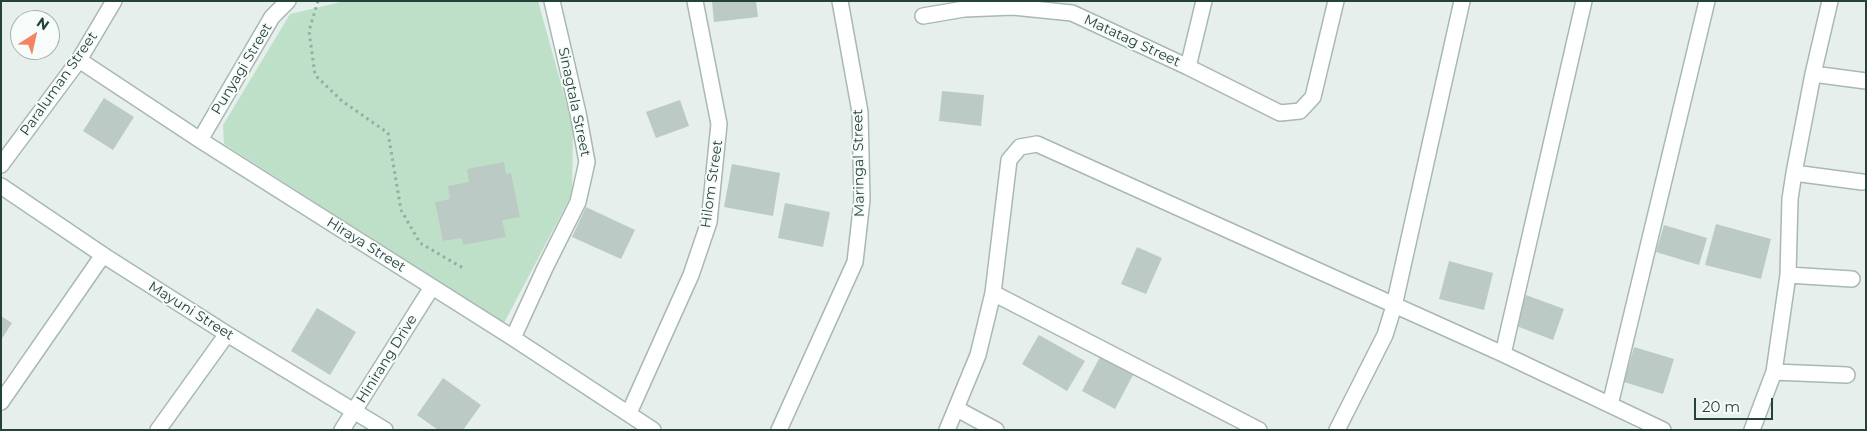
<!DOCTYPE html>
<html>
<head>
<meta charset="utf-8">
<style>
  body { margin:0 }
  #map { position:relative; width:1867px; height:431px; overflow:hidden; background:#e6efeb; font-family:Montserrat,sans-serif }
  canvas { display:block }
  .frame { position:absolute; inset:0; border:2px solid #24423a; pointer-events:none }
  .north { position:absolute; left:10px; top:10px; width:50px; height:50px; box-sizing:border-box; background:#f7fbf9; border:1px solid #a3b1ad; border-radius:50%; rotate:35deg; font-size:14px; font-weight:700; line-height:20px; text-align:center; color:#24423a }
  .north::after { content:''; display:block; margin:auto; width:18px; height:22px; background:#f4845f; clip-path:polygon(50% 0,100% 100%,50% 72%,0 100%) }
  .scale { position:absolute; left:1694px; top:398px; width:79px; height:22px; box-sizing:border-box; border:2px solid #24423a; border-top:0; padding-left:6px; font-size:15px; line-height:18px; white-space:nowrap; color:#24423a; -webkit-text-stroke:4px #f7fbf9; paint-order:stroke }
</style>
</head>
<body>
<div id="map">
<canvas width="1867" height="431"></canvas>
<div class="frame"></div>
<div class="north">N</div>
<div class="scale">20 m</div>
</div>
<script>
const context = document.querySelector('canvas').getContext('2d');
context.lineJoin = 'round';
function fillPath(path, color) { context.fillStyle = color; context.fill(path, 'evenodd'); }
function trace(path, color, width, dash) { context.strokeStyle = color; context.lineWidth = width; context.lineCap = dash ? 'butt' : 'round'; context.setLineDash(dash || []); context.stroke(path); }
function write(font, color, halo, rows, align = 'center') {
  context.font = font + ' Montserrat,sans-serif'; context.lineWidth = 4; context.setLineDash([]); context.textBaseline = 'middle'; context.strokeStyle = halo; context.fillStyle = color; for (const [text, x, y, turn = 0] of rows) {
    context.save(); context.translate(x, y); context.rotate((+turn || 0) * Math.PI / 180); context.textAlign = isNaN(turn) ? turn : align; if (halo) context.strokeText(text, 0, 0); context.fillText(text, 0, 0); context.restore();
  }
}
fillPath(new Path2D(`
  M345 1H538L573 127 572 194 504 323 224 144 223 125 290 14Z`), '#bfe0c8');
fillPath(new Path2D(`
  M712 1H756L758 17 714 22Z
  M942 91 984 95 981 126 939 121Z
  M104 98 134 117 113 150 83 131Z
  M680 100 689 126 656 138 646 112Z
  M504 162 506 174 511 173 520 217 502 220 506 237 463 245 462 238 443 241 435 202 450 199 448 186 469 182 467 169Z
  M732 164 780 173 773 216 724 207Z
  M785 203 830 212 823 247 778 238Z
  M586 207 635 230 621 259 572 237Z
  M1716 224 1771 239 1761 279 1705 265Z
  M1664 225 1707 238 1699 265 1656 252Z
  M1137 247 1162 258 1146 294 1121 284Z
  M1449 261 1493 273 1484 310 1439 299Z
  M1526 295 1564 309 1553 340 1514 325Z
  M317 308 356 332 330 375 291 351Z
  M1 316 12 323 1 340Z
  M1039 335 1085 361 1067 391 1022 364Z
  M1634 347 1674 359 1663 394 1624 382Z
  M1100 357 1133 375 1115 409 1082 391Z
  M443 378 481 405 463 430H438L417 415Z`), '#bbcac4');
const minor = new Path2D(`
  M923 16 964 9 1013 7 1072 13 1188 67 1280 113 1300 111 1313 97 1336 1
  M79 60 200 140 513 338 653 430
  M1188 67 1204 1
  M1813 74 1866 81
  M200 140 272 17 288 1
  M1 165 79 60 114 1
  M1794 173 1862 182
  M1 186 103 255 227 334 385 430
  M1788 275 1852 279
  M993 293 1259 430
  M513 338 545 268 578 202 587 162 578 113 552 1
  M1503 354 1584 1
  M1774 372 1847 375
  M1 402 103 255
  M1610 405 1707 1
  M957 409 996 430
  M629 413 691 275 709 222 719 124 695 1
  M158 430 227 334
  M342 430 432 287
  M779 430 855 262 862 200 860 112 840 1
  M947 430 978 355 993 293 1009 160 1020 147 1037 144 1503 354 1663 430
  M1337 430 1385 335 1394 306 1462 1
  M1752 430 1774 372 1788 275 1790 199 1794 173 1813 74 1830 1`);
trace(minor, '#a8b8b2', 18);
trace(new Path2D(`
  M318 1 309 31 315 75 342 101 388 133 401 210 420 243 463 268`), '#86b3a5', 3, [2.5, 4]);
trace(minor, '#fff', 15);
write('14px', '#24423a', '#f7fbf9', [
  ["Matatag Street",1132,41,25],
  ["Punyagi Street",242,69,-59],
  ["Paraluman Street",59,84,-55],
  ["Sinagtala Street",574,102,78],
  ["Maringal Street",859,163,-91],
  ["Hilom Street",712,184,-82],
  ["Hiraya Street",366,245,32],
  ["Mayuni Street",191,311,32],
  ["Hinirang Drive",387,359,-58]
]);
</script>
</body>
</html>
